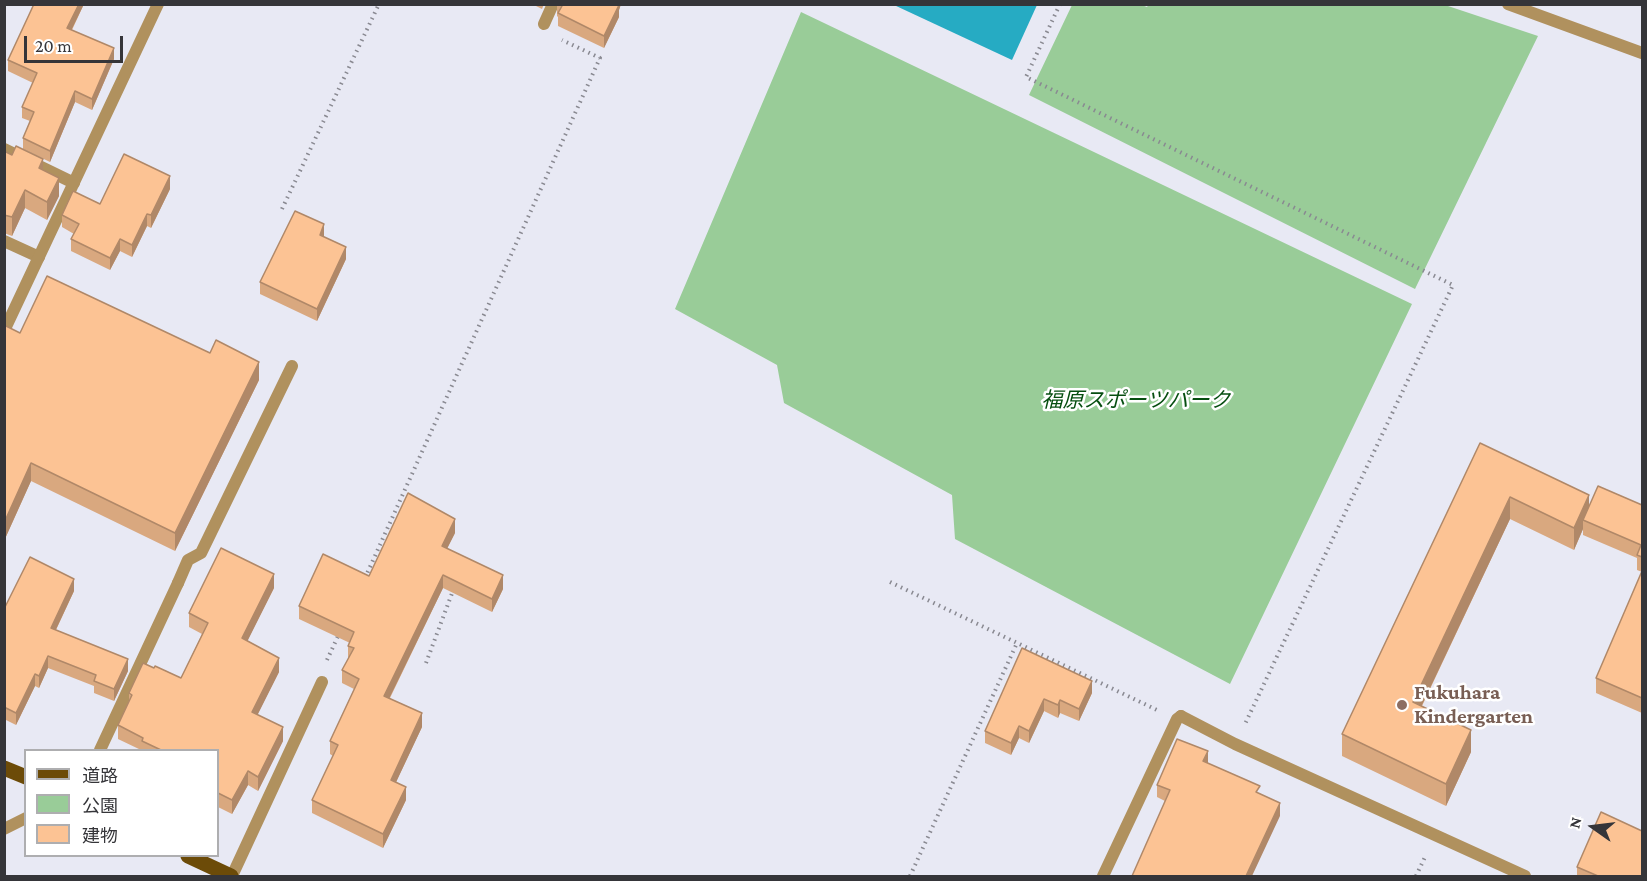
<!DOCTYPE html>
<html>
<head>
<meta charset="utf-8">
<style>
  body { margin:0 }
  #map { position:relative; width:1647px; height:881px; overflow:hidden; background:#e8e9f4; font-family:"Crimson Pro","Noto Sans JP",serif }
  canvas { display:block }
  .frame { position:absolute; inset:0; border:6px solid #353539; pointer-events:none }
  .legend { position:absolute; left:24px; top:749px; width:195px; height:108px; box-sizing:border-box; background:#fff; border:2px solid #aeaeb0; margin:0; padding:8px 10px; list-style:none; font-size:18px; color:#353539 }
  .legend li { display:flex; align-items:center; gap:12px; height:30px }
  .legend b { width:30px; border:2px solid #aeaeb0 }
  .north { position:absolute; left:1563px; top:797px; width:60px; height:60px; -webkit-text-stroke:4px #fff; paint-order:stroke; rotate:284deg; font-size:16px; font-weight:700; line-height:24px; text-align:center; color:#353539 }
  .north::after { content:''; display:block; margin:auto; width:21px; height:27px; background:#353539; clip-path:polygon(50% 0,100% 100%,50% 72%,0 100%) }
  .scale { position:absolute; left:24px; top:36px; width:99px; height:27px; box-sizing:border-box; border:3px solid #353539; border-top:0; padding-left:8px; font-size:18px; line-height:21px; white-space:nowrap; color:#353539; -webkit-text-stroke:4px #fff; paint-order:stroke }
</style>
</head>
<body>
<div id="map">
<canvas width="1647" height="881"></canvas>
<div class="frame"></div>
<ul class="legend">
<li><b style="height:8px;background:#6c4b08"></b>道路</li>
<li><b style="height:16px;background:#99cc98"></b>公園</li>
<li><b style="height:16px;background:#fcc394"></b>建物</li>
</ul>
<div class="north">N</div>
<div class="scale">20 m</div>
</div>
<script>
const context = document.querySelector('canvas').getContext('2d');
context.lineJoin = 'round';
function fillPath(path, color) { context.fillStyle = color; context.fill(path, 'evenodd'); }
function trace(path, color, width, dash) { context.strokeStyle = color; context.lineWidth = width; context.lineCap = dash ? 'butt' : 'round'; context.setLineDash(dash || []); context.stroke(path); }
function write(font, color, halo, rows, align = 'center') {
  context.font = font + ' "Crimson Pro","Noto Sans JP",serif'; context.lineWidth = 5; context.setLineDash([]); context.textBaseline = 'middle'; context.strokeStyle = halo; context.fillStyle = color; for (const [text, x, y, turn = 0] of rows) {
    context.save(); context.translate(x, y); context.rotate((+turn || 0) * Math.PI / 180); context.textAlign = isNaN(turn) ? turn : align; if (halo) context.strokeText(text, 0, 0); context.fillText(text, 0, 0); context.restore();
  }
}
fillPath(new Path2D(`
  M1139 4 1147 7 1149 4 1445 5 1538 36 1415 289 1029 95 1072 5Z
  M801 12 1412 304 1230 684 955 539 952 495 784 403 777 365 675 309Z`), '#99cc98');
fillPath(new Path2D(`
  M894 5H1037L1012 60Z`), '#26abc3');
trace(new Path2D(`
  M1060 4 1026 77 1453 285 1245 724
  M282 209 379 4
  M365 578 600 58 562 40
  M890 582 1157 710
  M327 660 339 634
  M426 663 454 588
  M910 876 1017 643
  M1416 876 1426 855`), '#898991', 4, [1.5, 4.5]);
trace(new Path2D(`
  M544 24 553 4
  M4 149 74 183
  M4 241 39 257
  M178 583 188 560 201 553 292 366
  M232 876 322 682
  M1103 876 1177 719 1181 716`), '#b0915e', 12);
trace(new Path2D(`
  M1508 4 1642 53
  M4 331 158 4
  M1181 716 1235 744 1525 876
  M100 750 178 583
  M4 829 26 818`), '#b0915e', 12);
trace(new Path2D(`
  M4 768 26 777
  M188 856 231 876`), '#6c4b08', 15);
fillPath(new Path2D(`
  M34 4H84L72 30 114 59 92 110 75 102 50 162 23 149V138L30 121 22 118V107L33 83 8 71V60Z
  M532 4H544L542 9Z
  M557 4H621L619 10V17L604 48 558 26V17L557 16Z
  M4 151 43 170 59 196 47 220 25 208 12 236 4 233Z
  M170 189 151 228 147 226 132 257 120 251 110 270 71 251V239L74 234 62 227V215L100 204Z
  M324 237 346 259 317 321 260 294V282Z
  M4 325 20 333 259 380 175 551 31 481 4 541Z
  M1480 443 1589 507 1642 505V713L1596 693V678L1642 572 1637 570V558L1583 535V529L1574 550 1510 519 1422 706 1471 752 1446 806 1342 756V734Z
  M455 533 447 548 503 589 492 612 443 588 390 698 422 727 396 782 406 800 383 848 312 813V800L333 756 330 754V741L354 689 342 683V670L348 659V646L350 643 299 619V606L369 576Z
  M274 588 247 641 279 672 257 715 283 741 258 791 248 785 232 814 218 807V750H141L118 739V725L129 701V693L181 678 202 634 189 627V613Z
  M74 591 56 630 128 671 114 701 94 693V686L48 668 39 688 35 686 16 725 4 719V609Z
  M1022 648 1092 693 1079 721 1060 713 1058 718 1044 711 1029 743 1019 738 1011 755 985 743V731Z
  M1208 763 1260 794 1280 816 1165 801 1157 797V785Z
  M1577 867 1642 876H1577Z`), '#d9a87f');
fillPath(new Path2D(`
  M79 4H84L67 39V28Z
  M617 4H621L619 10V17L604 48V36Z
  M114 48V59L92 110V99Z
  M75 91V102L50 162V151Z
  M43 159V177L39 168Z
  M170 176V189L151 228V215Z
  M59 178V196L47 220V202Z
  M25 190V208L12 236V217Z
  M147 214V226L132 257V245Z
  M324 224V237L320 235Z
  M120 239V251L110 270V258Z
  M346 247V259L317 321V309Z
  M259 362V380L175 551V533Z
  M31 463V481L4 541V523Z
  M1589 495V517L1583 520V529L1574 550V528Z
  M1510 497V519L1413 724V702Z
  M455 519V533L442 559V546Z
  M274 574V588L242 652V638Z
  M443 575V588L384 709V696Z
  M503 575V589L492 612V599Z
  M74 579V591L51 640V628Z
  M48 656V668L39 688V676Z
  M279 658V672L252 726V712Z
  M128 659V671L114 701V689Z
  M35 674V686L16 725V713Z
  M1092 681V693L1079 721V709Z
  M1044 699V711L1029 743V731Z
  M1060 700V713L1058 718V705Z
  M422 713V727L391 793V780Z
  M1019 726V738L1011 755V743Z
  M283 727V741L258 791V777Z
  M1471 730V752L1446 806V784Z
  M1208 751V764L1203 761Z
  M248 771V785L232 814V800Z
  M406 787V800L383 848V834Z
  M1280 803V816L1252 876H1246Z`), '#b08868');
const building = new Path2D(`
  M34 4H79L67 28 114 48 92 99 75 91 50 151 23 138 34 112 22 107 37 73 8 60Z
  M559 4H619V5L604 36 558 13 562 6Z
  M16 146 43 159 39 168 59 178 47 202 25 190 12 217 4 215V151L12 155Z
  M124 154 170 176 151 215 147 214 132 245 120 239 110 258 71 239 79 224 62 215 73 191 100 204Z
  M295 211 324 224 320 235 346 247 317 309 260 282Z
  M47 276 210 353 216 340 259 362 175 533 31 463 4 523V325L20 333Z
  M1480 443 1589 495 1574 528 1510 497 1413 702 1471 730 1446 784 1342 734Z
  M1598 486 1642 505V557L1637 555 1641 545 1583 520Z
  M408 493 455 519 442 546 503 575 492 599 443 575 384 696 422 713 391 780 406 787 383 834 312 800 338 745 330 741 359 679 342 670 354 648 348 646 354 632 299 606 323 554 369 576Z
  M221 548 274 574 242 638 279 658 252 712 283 727 258 777 248 771 232 800 218 793V750H161L142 741 143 738 118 725 132 695 129 693 143 663 154 668 155 666 181 678 208 623 189 613Z
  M30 557 74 579 51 628 128 659 114 689 94 681 96 675 48 656 39 676 35 674 16 713 4 707V609Z
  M1642 571V698L1596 678Z
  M1022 648 1092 681 1079 709 1060 700 1058 705 1044 699 1029 731 1019 726 1011 743 985 731Z
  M1177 739 1208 751 1203 761 1260 786 1256 792 1280 803 1246 876H1132L1170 790 1157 785Z
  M1601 812 1642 831V876H1598L1577 867Z`);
fillPath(building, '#fcc394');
trace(building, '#b08868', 1.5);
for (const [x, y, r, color] of [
  [1402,705,6,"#8d6e63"]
]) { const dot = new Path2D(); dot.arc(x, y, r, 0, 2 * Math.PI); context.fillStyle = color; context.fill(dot); trace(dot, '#fff', 2); }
write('italic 21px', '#064e10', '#fff', [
  ["福原スポーツパーク",1136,401]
]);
write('bold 21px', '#785e54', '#fff', [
  ["Fukuhara",1414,693],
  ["Kindergarten",1414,717]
], 'left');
</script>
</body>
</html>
